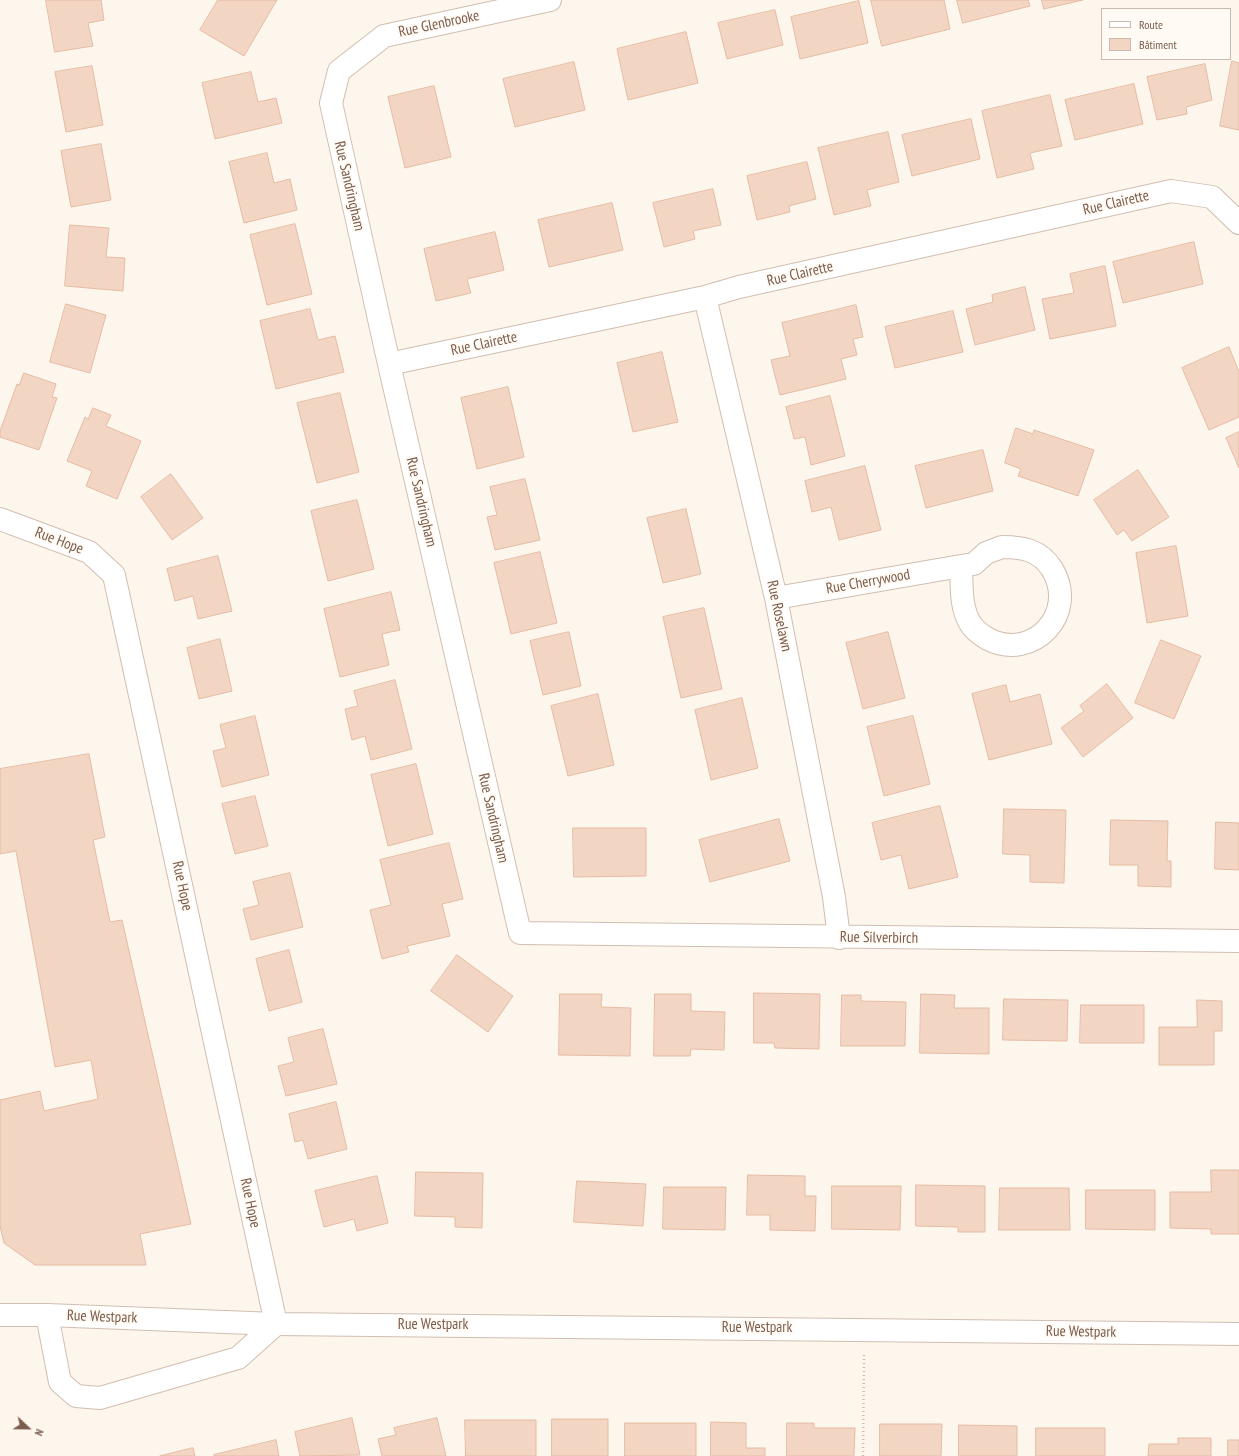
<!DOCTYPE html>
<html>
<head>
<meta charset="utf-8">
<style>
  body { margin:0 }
  #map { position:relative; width:1239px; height:1456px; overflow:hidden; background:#fdf6ec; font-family:"PT Sans Narrow",sans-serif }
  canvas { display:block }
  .legend { position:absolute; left:1101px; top:8px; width:130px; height:52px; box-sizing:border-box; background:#fffaf3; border:1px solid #cabbb1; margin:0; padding:5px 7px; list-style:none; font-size:12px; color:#7a5c4d }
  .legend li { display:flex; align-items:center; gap:8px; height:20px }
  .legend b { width:20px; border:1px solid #cabbb1 }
  .north { position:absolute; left:8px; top:1408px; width:40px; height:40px; -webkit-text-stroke:3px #fffaf3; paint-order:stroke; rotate:112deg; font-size:11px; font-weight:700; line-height:16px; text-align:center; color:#7a5c4d }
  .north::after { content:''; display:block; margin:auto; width:14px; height:18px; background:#7a5c4d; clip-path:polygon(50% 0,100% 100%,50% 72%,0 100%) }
</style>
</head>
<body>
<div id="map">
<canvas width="1239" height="1456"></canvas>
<ul class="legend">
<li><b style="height:5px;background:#fff"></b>Route</li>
<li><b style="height:11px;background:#f3d5c3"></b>Bâtiment</li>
</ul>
<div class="north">N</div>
</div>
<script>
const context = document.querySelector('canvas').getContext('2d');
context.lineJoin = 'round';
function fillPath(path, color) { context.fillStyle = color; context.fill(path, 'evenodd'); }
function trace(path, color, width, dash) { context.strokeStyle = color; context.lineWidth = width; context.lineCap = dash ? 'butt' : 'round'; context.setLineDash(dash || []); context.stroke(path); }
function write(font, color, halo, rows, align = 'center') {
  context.font = font + ' "PT Sans Narrow",sans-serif'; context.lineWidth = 4; context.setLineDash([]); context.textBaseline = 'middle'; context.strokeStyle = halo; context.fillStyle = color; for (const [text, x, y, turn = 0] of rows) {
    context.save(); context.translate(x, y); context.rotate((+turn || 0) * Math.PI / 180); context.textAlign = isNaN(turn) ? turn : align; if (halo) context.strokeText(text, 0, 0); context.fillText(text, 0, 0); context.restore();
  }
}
const building = new Path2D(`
  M46 0H101L104 20 88 23 93 46 55 52Z
  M218 0H277L244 56 200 30Z
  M871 0H944L950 29 882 46Z
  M957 0H1028L1030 6 963 23Z
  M1042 0H1083L1044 9Z
  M859 1 868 43 800 59 791 17Z
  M775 10 783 45 727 59 718 23Z
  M686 32 698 83 628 100 617 49Z
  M1232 61 1239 63V130L1220 126Z
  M574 62 585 110 515 127 503 79Z
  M1205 64 1212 100 1186 107 1187 114 1157 120 1147 77Z
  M92 66 103 125 66 132 55 72Z
  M251 72 258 102 276 98 282 123 215 139 202 83Z
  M1134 84 1143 124 1075 140 1065 100Z
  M434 86 451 157 405 168 388 97Z
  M1050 95 1062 146 1030 153 1034 169 997 178 982 111Z
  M971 119 980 159 912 176 902 135Z
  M888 132 899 182 867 190 871 206 834 215 818 148Z
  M101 144 111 200 71 207 61 151Z
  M267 153 274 183 290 179 297 210 244 223 229 162Z
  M807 162 816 199 789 206 790 212 757 220 747 176Z
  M713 189 721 225 693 231 695 239 664 247 653 203Z
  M612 203 623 250 549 267 538 220Z
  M295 224 312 294 267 305 250 235Z
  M70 225 109 228 106 257 125 258 123 291 65 286Z
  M495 232 504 270 467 279 471 293 436 301 424 249Z
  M1194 242 1203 284 1123 303 1113 262Z
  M1105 266 1116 326 1050 339 1042 299 1074 293 1070 274Z
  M1025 287 1035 330 975 345 966 309 993 302 992 295Z
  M66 304 106 315 90 373 50 362Z
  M856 305 863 337 853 339 857 355 841 359 846 379 780 395 771 360 790 356 782 323Z
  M310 309 318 340 335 336 344 372 276 389 260 321Z
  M953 311 963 352 895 368 885 327Z
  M1229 347 1239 372V417L1209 430 1182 368Z
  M662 352 678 422 633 432 617 363Z
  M24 373 56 384 52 397 57 398 39 450 0 437V431L17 384 19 385Z
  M508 387 524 457 477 469 461 398Z
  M340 393 359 472 317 483 297 403Z
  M830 396 845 456 811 465 805 437 794 439 786 407Z
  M93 408 111 415 106 426 141 441 117 499 86 486 92 471 67 461 85 417 88 419Z
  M1016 428 1033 434 1034 430 1094 450 1078 496 1018 476 1021 469 1005 463Z
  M1239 432V468L1226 438Z
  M983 450 993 491 926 508 915 466Z
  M865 466 881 530 839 540 831 507 812 512 805 481Z
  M1138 470 1169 517 1132 541 1124 530 1117 535 1094 500Z
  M171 474 203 518 172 540 141 497Z
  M525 479 540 540 495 550 487 517 497 515 490 487Z
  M357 500 374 569 328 581 311 511Z
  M686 509 701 574 663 583 647 518Z
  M1176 546 1188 616 1147 623 1136 553Z
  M540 552 557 623 511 634 494 563Z
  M218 556 232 611 198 619 193 596 175 601 167 569Z
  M391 592 400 630 382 634 389 665 340 677 324 609Z
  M704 608 722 689 681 698 663 617Z
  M569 632 581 686 543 695 530 641Z
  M888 632 905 698 863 709 846 643Z
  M220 639 232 691 199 699 187 648Z
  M1161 640 1201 656 1174 719 1135 703Z
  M395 680 412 749 371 760 365 736 352 740 345 709 358 706 354 691Z
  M1107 684 1133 718 1083 757 1061 728 1084 711 1080 706Z
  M1006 685 1010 702 1040 694 1052 744 989 760 972 694Z
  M598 694 614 765 568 776 551 706Z
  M742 698 758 768 711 780 695 710Z
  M255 716 269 775 222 787 213 751 226 748 220 725Z
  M913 716 930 784 884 796 867 727Z
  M89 754 105 837 93 840 110 922 122 920 191 1224 140 1234 146 1265H35L4 1243 0 1226V1100L40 1091 44 1111 98 1099 91 1060 55 1067 16 851 0 854V769Z
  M416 764 433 834 388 846 371 775Z
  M255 796 268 846 235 854 222 804Z
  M940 806 958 877 909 889 901 855 881 860 872 823Z
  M1004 809 1066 810 1064 883 1030 882V855L1003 854Z
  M779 819 790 861 710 882 699 840Z
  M1111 820 1168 821 1167 861H1171V887L1138 886V865H1110Z
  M1216 822 1239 823V870L1215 869Z
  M573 828H646V876L574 877Z
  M449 843 463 899 442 904 450 936 407 946 409 952 382 959 370 910 391 905 380 860Z
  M290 873 303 927 251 940 243 909 259 905 253 882Z
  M289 950 302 1002 269 1011 256 959Z
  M457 955 513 996 488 1032 431 991Z
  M754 993 820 994 819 1049 775 1048 774 1043H754Z
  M560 994H602L601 1007 631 1008 630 1056 559 1055Z
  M655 994H691V1011L725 1012 724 1050 691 1049 690 1056H654Z
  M921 994 955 995 954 1008H989V1054L920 1053Z
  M842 995H861V1001L906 1002 905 1046H841Z
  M1004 999 1068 1000 1067 1041 1003 1040Z
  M1197 1000 1222 1001V1031H1214V1065H1159V1027H1197Z
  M1081 1005H1144V1043H1080Z
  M323 1029 337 1084 286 1096 278 1066 294 1062 288 1038Z
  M336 1102 347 1149 308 1159 303 1140 295 1142 289 1114Z
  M1211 1170H1239V1234H1211V1229L1170 1228V1192H1211Z
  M416 1172 483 1173 482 1228 455 1227V1217L415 1216Z
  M748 1175 805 1176V1196H816L815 1231 770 1230V1215H747Z
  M377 1176 388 1223 357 1231 354 1219 324 1227 315 1191Z
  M577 1181 646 1184 643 1226 574 1222Z
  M916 1185 985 1186V1232H958V1227L916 1226Z
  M832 1186H901L900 1230 832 1229Z
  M664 1187H726L725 1230 663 1229Z
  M1000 1188H1069L1070 1230H999Z
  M1086 1190H1155V1230L1086 1229Z
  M352 1418 360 1455 300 1456 295 1432Z
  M437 1418 446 1456H382L378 1439 396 1435 394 1428Z
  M552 1419H608V1456H552Z
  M465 1420H536V1456H466Z
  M711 1422 746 1423V1448H765V1456H711Z
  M625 1423H696V1456H625Z
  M787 1423H814V1428H855L854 1456H787Z
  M880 1424H942L941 1456H880Z
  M959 1425 1017 1426V1456H959Z
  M1036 1428H1105V1456H1036Z
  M1178 1438H1211V1456H1148L1149 1444H1178Z
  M276 1440 279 1456H214V1455Z
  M1228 1440H1239V1456H1228Z
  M193 1448 195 1456H160Z`);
fillPath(building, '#f3d5c3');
trace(building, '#e6bba3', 1);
const minor = new Path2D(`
  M550 0 384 36 339 71 331 103 389 364 520 933 1239 941
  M705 297 776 598 834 897 839 938
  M389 364 705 297 739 287 1171 191 1212 197 1239 223
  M0 519 89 552 114 575 276 1324 238 1358 100 1398 76 1396 60 1382 47 1315
  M1002 547C1023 547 1040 550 1052 569 1079 613 1033 662 988 639 981 635 974 630 970 623 960 606 962 585 961 566L974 564 986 553Z
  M776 598 961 566`);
const tertiary = new Path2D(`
  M0 1315H47L276 1324 1239 1334`);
trace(minor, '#d1beb0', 24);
trace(tertiary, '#d1beb0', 24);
trace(new Path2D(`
  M863 1456 864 1355`), '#d9b8a5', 2.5, [1, 3]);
trace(minor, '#fff', 22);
trace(tertiary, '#fff', 22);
write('15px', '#7a5c4d', '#fffaf3', [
  ["Rue Glenbrooke",439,24,-12],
  ["Rue Sandringham",349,186,77],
  ["Rue Clairette",1116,203,-13],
  ["Rue Clairette",800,274,-13],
  ["Rue Clairette",484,344,-12],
  ["Rue Sandringham",421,502,77],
  ["Rue Hope",59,541,21],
  ["Rue Cherrywood",868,582,-10],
  ["Rue Roselawn",779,616,78],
  ["Rue Sandringham",493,818,77],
  ["Rue Hope",182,886,78],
  ["Rue Silverbirch",879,938,1],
  ["Rue Hope",250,1203,78],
  ["Rue Westpark",102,1317,2],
  ["Rue Westpark",433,1325],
  ["Rue Westpark",757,1328],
  ["Rue Westpark",1081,1332,1]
]);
</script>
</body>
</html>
